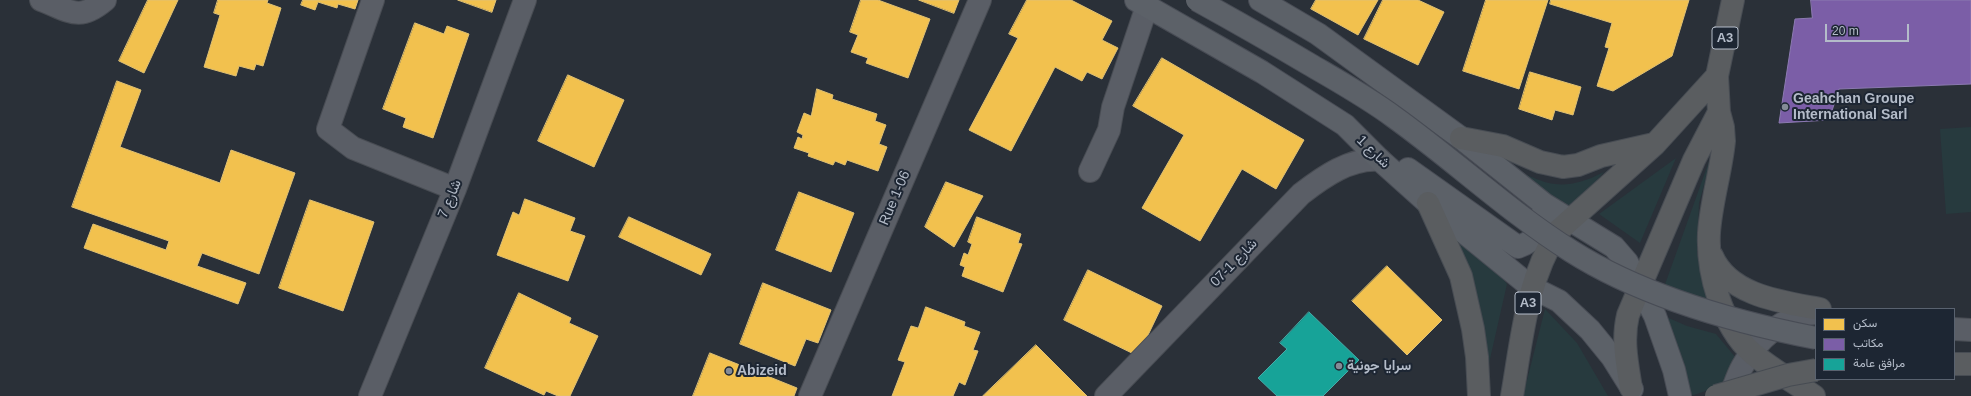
<!DOCTYPE html>
<html>
<head>
<meta charset="utf-8">
<style>
  body { margin:0 }
  #map { position:relative; width:1971px; height:396px; overflow:hidden; background:#2a3038; font-family:Helvetica,Vazirmatn,sans-serif }
  canvas { display:block }
  .legend { position:absolute; left:1815px; top:308px; width:140px; height:72px; box-sizing:border-box; background:#1d2633; border:1px solid #59626f; margin:0; padding:5px 7px; list-style:none; font-size:12px; color:#b4bcc9 }
  .legend li { display:flex; align-items:center; gap:8px; height:20px }
  .legend b { width:20px; border:1px solid #59626f }
  .scale { position:absolute; left:1825px; top:24px; width:84px; height:18px; box-sizing:border-box; border:2px solid #b4bcc9; border-top:0; padding-left:5px; font-size:12px; line-height:14px; white-space:nowrap; color:#b4bcc9; -webkit-text-stroke:3px #1d2633; paint-order:stroke }
</style>
</head>
<body>
<div id="map">
<canvas width="1971" height="396"></canvas>
<ul class="legend">
<li><b style="height:11px;background:#f2c14e"></b>سكن</li>
<li><b style="height:11px;background:#7b5ea7"></b>مكاتب</li>
<li><b style="height:11px;background:#17a398"></b>مرافق عامة</li>
</ul>
<div class="scale">20 m</div>
</div>
<script>
const context = document.querySelector('canvas').getContext('2d');
context.lineJoin = 'round';
function fillPath(path, color) { context.fillStyle = color; context.fill(path, 'evenodd'); }
function trace(path, color, width, dash) { context.strokeStyle = color; context.lineWidth = width; context.lineCap = dash ? 'butt' : 'round'; context.setLineDash(dash || []); context.stroke(path); }
function write(font, color, halo, rows, align = 'center') {
  context.font = font + ' Helvetica,Vazirmatn,sans-serif'; context.lineWidth = 4; context.setLineDash([]); context.textBaseline = 'middle'; context.strokeStyle = halo; context.fillStyle = color; for (const [text, x, y, turn = 0] of rows) {
    context.save(); context.translate(x, y); context.rotate((+turn || 0) * Math.PI / 180); context.textAlign = isNaN(turn) ? turn : align; if (halo) context.strokeText(text, 0, 0); context.fillText(text, 0, 0); context.restore();
  }
}
fillPath(new Path2D(`
  M1971 127V212L1946 214 1940 129Z
  M1717 139 1699 203 1697 253 1709 306 1663 290Z
  M1676 158 1640 243 1599 214Z
  M1500 161C1542 183 1559 195 1604 172L1569 212Z
  M1454 219 1507 284 1485 381Z
  M1545 309 1577 343 1608 396H1523Z
  M1664 316 1687 326 1716 334 1736 358 1732 382 1691 396Z`), '#273a3e');
const homes = new Path2D(`
  M148 0H178L144 73 119 61Z
  M218 0H268L267 3 281 8 263 66 256 64 254 70 239 66 236 76 204 67 220 15 214 13Z
  M303 0H358L355 9 338 4 337 8 318 2 315 10 301 5Z
  M458 0H496L492 12Z
  M861 0H878L930 19 908 78 866 63 868 58 851 52 858 35 850 32Z
  M919 0H959L954 13Z
  M1027 0H1071L1112 21 1102 40 1118 48 1102 79 1087 72 1082 81 1055 67 1011 151 969 130 1018 38 1009 34Z
  M1316 0H1378L1358 35 1311 9Z
  M1383 0H1418L1444 12 1418 65 1364 39Z
  M1486 0H1548L1519 89 1463 71Z
  M1551 0H1689L1672 56 1613 91 1597 86 1609 48 1605 47 1612 23 1550 4Z
  M415 23 444 34 447 26 469 34 433 138 403 127 406 118 383 109Z
  M1162 58 1304 140 1276 189 1242 169 1200 241 1142 208 1184 135 1133 106Z
  M1530 72 1581 87 1573 115 1555 110 1552 120 1519 109Z
  M568 75 624 100 594 167 538 141Z
  M117 81 141 90 120 147 220 183 231 150 295 173 259 274 202 253 197 266 246 283 238 304 84 248 93 224 166 250 169 241 72 207Z
  M817 89 833 95 832 99 877 114 875 121 886 125 879 144 887 147 878 171 847 160 845 165 835 161 833 165 808 156 809 153 794 148 798 137 802 139 803 135 797 132 804 113 811 116Z
  M946 182 983 196 954 247 925 227Z
  M799 192 854 213 831 272 776 250Z
  M525 199 575 218 570 231 585 236 568 281 497 255 513 212 519 215Z
  M310 200 374 222 343 311 279 288Z
  M629 217 711 254 701 275 619 237Z
  M977 217 1021 234 1018 243 1022 244 1003 292 962 276 965 267 960 265 964 253 968 255 972 244 968 242Z
  M1387 266 1442 320 1407 355 1352 301Z
  M1088 270 1162 306 1138 356 1064 320Z
  M763 283 831 310 818 343 806 339 795 366 740 344Z
  M519 293 571 318 569 323 598 336 570 396H558L546 391 544 395 485 368Z
  M926 307 965 322 964 326 980 332 973 350 978 351 965 385 959 382 953 396H892L905 362 898 360 911 326 918 328Z
  M1036 345 1087 396H983Z
  M710 353 797 388 794 396H693Z`);
fillPath(homes, '#f2c14e');
trace(homes, '#dfc073', 1);
const offices = new Path2D(`
  M1811 0H1971V84L1839 89 1829 120 1779 123 1795 19 1812 18Z`);
fillPath(offices, '#7b5ea7');
trace(offices, '#8c7ab1', 1);
const public = new Path2D(`
  M1309 312 1359 360 1323 396H1277L1258 378 1287 349 1280 343Z`);
fillPath(public, '#17a398');
trace(public, '#46aaa7', 1);
const minor = new Path2D(`
  M41 0C70 11 79 22 105 0
  M373 0 328 129 353 148 455 189
  M1090 171 1109 130 1113 107 1147 6
  M1954 329 1971 330
  M370 396 455 189 525 0
  M810 396 980 0
  M1106 396 1301 194C1323 177 1351 157 1380 160
  M1730 396C1734 387 1737 376 1742 367 1756 341 1784 314 1816 313`);
const major = new Path2D(`
  M1136 0 1262 72 1345 125 1380 160 1428 203 1531 287 1559 301 1590 330 1612 357 1632 389
  M1260 0 1318 34 1461 138 1544 204 1614 247 1627 262 1655 316 1674 370 1680 396
  M1408 169 1518 247C1538 240 1539 232 1543 212`);
const highway = new Path2D(`
  M1719 112 1723 127 1724 141C1721 172 1711 202 1709 233 1707 273 1722 326 1752 353 1771 369 1794 382 1814 396
  M1461 138 1503 146 1540 162 1563 167 1578 165 1601 156 1654 144
  M1428 203 1461 276 1473 329 1477 357 1479 396
  M1712 256C1729 296 1783 302 1820 309
  M1954 364H1971
  M1631 388C1627 363 1622 340 1628 315L1694 160 1719 112 1717 76 1733 0
  M1512 396C1522 339 1526 281 1558 231L1655 144 1717 76`);
trace(minor, '#484c53', 24);
trace(major, '#484c55', 24);
trace(highway, '#474c53', 24);
trace(minor, '#5a5e66', 22);
trace(major, '#5c6168', 22);
trace(highway, '#5a5d60', 22);
const majorBridge = new Path2D(`
  M1197 0C1235 21 1272 42 1309 64 1338 81 1367 97 1394 117 1454 160 1509 212 1571 251 1642 296 1734 322 1816 338`);
const highwayBridge = new Path2D(`
  M1716 396 1788 375 1816 370`);
trace(majorBridge, '#484c55', 24, []);
trace(highwayBridge, '#474c53', 24, []);
trace(majorBridge, '#5c6168', 22);
trace(highwayBridge, '#5a5d60', 22);
for (const [x, y, r, color] of [
  [1785,107,4,"#848b96"],
  [1339,366,4,"#848b96"],
  [729,371,4,"#848b96"]
]) { const dot = new Path2D(); dot.arc(x, y, r, 0, 2 * Math.PI); context.fillStyle = color; context.fill(dot); trace(dot, '#1d2633', 1.5); }
for (const [x, y, w] of [
  [1725,38,26],
  [1528,303,26]
]) { const box = new Path2D(); box.roundRect(x - w / 2, y - 11, w, 22, 3); context.fillStyle = '#1d2633'; context.fill(box); trace(box, '#b4bcc9', 1); }
write('bold 13px', '#b4bcc9', null, [
  ["A3",1725,38],
  ["A3",1528,303]
]);
write('bold 14px', '#b4bcc9', '#1d2633', [
  ["Geahchan Groupe",1793,99],
  ["International Sarl",1793,115],
  ["سرايا جونية",1347,366],
  ["Abizeid",737,371]
], 'left');
write('14px', '#b4bcc9', '#1d2633', [
  ["شارع 1",1373,152,44],
  ["Rue 1-06",895,198,-67],
  ["شارع 7",450,199,-68],
  ["شارع 1-07",1234,263,-46]
]);
</script>
</body>
</html>
